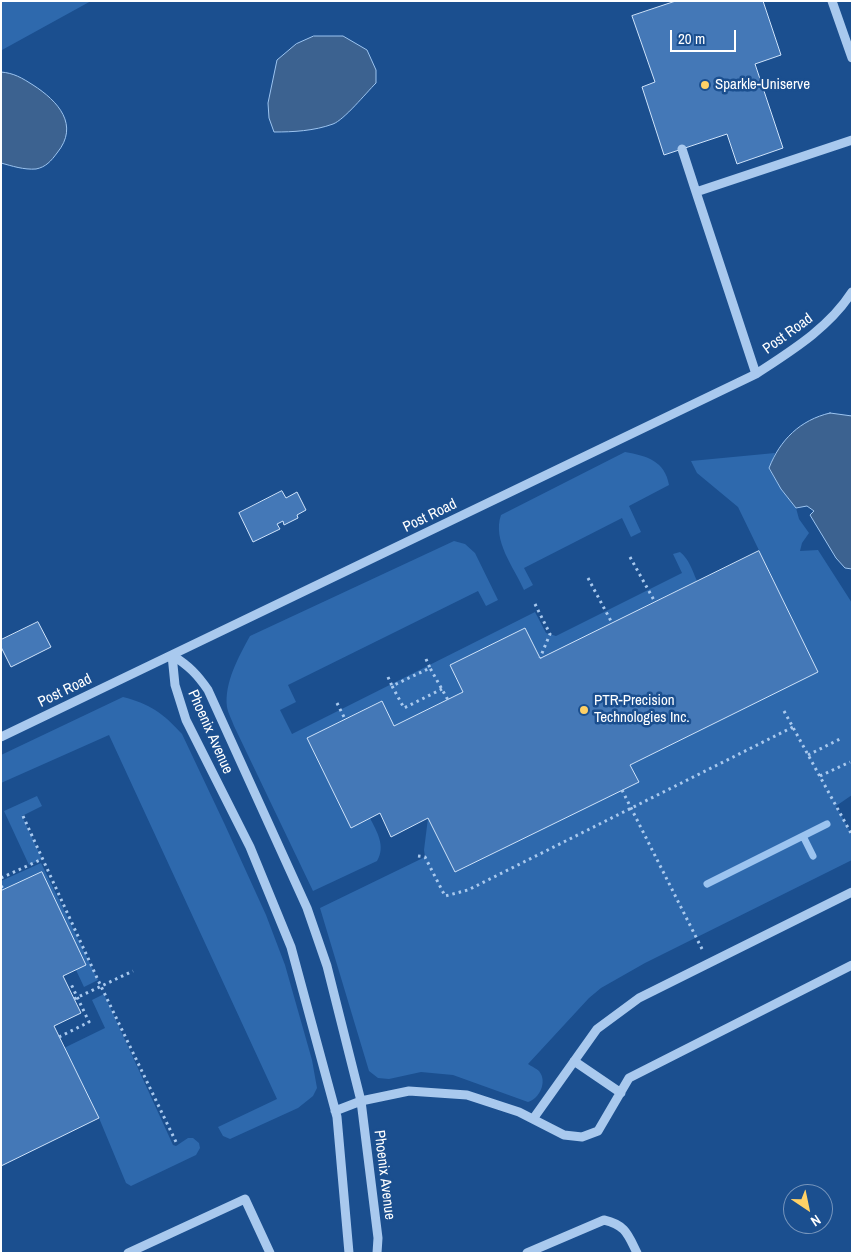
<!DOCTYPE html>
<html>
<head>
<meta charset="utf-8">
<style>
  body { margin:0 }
  #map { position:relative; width:853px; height:1254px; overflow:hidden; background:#1b4f8f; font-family:"Archivo Narrow",sans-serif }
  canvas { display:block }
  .frame { position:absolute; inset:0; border:2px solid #fff; pointer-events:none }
  .north { position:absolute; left:783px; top:1184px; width:50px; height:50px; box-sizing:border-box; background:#1b4f8f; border:1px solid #7695bc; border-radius:50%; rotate:146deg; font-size:14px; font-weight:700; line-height:20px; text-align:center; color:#fff }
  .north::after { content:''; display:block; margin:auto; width:18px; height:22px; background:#ffd166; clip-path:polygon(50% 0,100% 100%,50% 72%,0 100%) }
  .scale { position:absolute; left:670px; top:30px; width:66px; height:22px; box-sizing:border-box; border:2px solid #fff; border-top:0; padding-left:6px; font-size:15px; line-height:18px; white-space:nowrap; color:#fff; -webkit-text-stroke:4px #1b4f8f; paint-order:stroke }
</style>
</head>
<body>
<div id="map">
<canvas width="853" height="1254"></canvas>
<div class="frame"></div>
<div class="north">N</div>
<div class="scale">20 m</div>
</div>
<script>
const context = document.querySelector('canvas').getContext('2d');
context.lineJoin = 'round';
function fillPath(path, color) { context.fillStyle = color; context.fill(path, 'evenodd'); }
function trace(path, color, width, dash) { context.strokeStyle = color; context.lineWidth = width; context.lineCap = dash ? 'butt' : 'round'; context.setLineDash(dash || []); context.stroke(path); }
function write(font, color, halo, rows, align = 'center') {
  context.font = font + ' "Archivo Narrow",sans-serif'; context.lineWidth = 5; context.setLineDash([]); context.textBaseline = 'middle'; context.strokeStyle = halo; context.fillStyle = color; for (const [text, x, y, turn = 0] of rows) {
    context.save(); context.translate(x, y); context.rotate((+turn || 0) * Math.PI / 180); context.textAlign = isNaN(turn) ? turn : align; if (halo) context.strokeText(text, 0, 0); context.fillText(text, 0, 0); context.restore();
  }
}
fillPath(new Path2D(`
  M1 1H91L2 50Z
  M625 452C647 456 665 461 669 485L629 506 641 532 631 537 622 518 524 568 533 585 524 590C514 567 492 541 501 515Z
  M775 453 769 469 781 489 796 508 799 519 809 533 802 543 800 551 818 550 852 603V795L836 806 852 835V860L645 963 601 988 589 998 528 1064C531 1066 537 1069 539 1071 548 1082 539 1099 528 1102L453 1075 421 1072 389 1079 378 1078 369 1071 320 908 425 857 424 850 428 818 455 872 638 782 630 765 818 672 738 507 697 473 691 461Z
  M454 541 465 544 475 553 498 600 486 606 478 591 288 685 296 702 280 710 292 734 535 612 546 633 556 636 682 573 673 554 680 552C689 559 692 570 697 581L540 658 525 628 450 665 463 692 394 726 381 701 307 738 351 827 370 818C377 832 386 846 377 861L313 891 234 726C232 720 228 713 227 707 224 683 239 656 250 636Z
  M123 697C150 704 163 713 182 734L225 825 266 915 285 965 312 1060 317 1088 313 1096 298 1108 230 1139 223 1136 218 1127 277 1099 109 735 1 783V755Z
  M37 796 42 806 22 816 42 859 29 865 4 811Z
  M41 863 98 980 84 987 76 970 1 891V881Z
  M104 994 173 1145 176 1146 188 1138H193L199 1143 200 1148 196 1155 131 1186 126 1183 99 1118 64 1048 105 1028 92 1000Z`), '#2e69ad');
const water = new Path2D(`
  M314 36H343L367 50 376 70V83C366 93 344 120 333 124 314 131 293 132 274 132L269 118 268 103 277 60 296 44Z
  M1 72C14 73 22 78 33 85 58 101 80 125 57 153 51 161 46 167 36 169 24 170 12 166 1 163Z
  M830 413 852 416V569L845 568 836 558 810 515 814 511 807 506 796 508 781 489 769 468C780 440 800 420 830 413Z`);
fillPath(water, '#3c6290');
trace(water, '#9cc4f0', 1);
trace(new Path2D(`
  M813 856 803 836 827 824
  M707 884 803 836`), '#9cc4f0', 7);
const building = new Path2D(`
  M676 1H763L781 55 755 64 783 148 737 164 727 134 664 155 642 87 655 82 632 16Z
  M282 491 286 498 297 492 306 510 297 515 298 518 284 525 283 521 277 524 280 529 253 542 239 513Z
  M759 551 818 672 630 765 639 782 455 872 428 818 391 837 380 813 351 828 307 738 382 701 394 726 463 692 450 665 525 628 540 658Z
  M38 622 51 647 11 667 1 647V640Z
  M42 872 86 965 63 976 81 1013 54 1026 99 1118 1 1166V891Z`);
fillPath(building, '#4478b7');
trace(building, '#cfe3fa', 1);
trace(new Path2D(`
  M630 557 655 602
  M588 578 612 623
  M535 604 550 634 540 658
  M426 659 430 668
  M388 677 392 686
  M442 689 404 708 392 686 430 668 448 700
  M337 703 345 719
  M784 711 852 835
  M808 755 842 738
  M820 776 850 762
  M622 790 702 949
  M23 816 98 980 176 1142
  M418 856 425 857 445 896 468 890 793 727
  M1 878 42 859
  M1 886 4 890
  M74 999 133 971
  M59 1037 89 1022 71 984`), '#a9c9ee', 3, [2.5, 4]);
trace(new Path2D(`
  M832 1 852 58
  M682 149 696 192
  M756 374 696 192 852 140
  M172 655C189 666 197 674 208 690L307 908 327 966 361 1101 378 1238 377 1253
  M172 655 175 685 186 720 250 847 291 947 337 1117 349 1253
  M1 737 756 374C791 351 829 328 852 292
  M574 1061 621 1093
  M335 1111 361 1101 409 1091 467 1095 519 1112 564 1135 582 1137 598 1131 629 1078 852 965
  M533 1119 597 1029 639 998 852 892
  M128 1253 245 1199 270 1253
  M527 1253 604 1220C626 1225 628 1235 637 1253`), '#a9c9ee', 9);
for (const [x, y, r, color] of [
  [705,85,5,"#ffd166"],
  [584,710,5,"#ffd166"]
]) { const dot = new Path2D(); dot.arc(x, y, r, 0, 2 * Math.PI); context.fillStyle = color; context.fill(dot); trace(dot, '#1b4f8f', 2); }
write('15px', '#fff', '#1b4f8f', [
  ["Sparkle-Uniserve",715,85],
  ["PTR-Precision",594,701],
  ["Technologies Inc.",594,718]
], 'left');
write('15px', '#fff', '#1b4f8f', [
  ["Post Road",788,334,-36],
  ["Post Road",430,516,-26],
  ["Post Road",65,691,-26],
  ["Phoenix Avenue",210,732,66],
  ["Phoenix Avenue",384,1175,83]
]);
</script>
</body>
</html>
